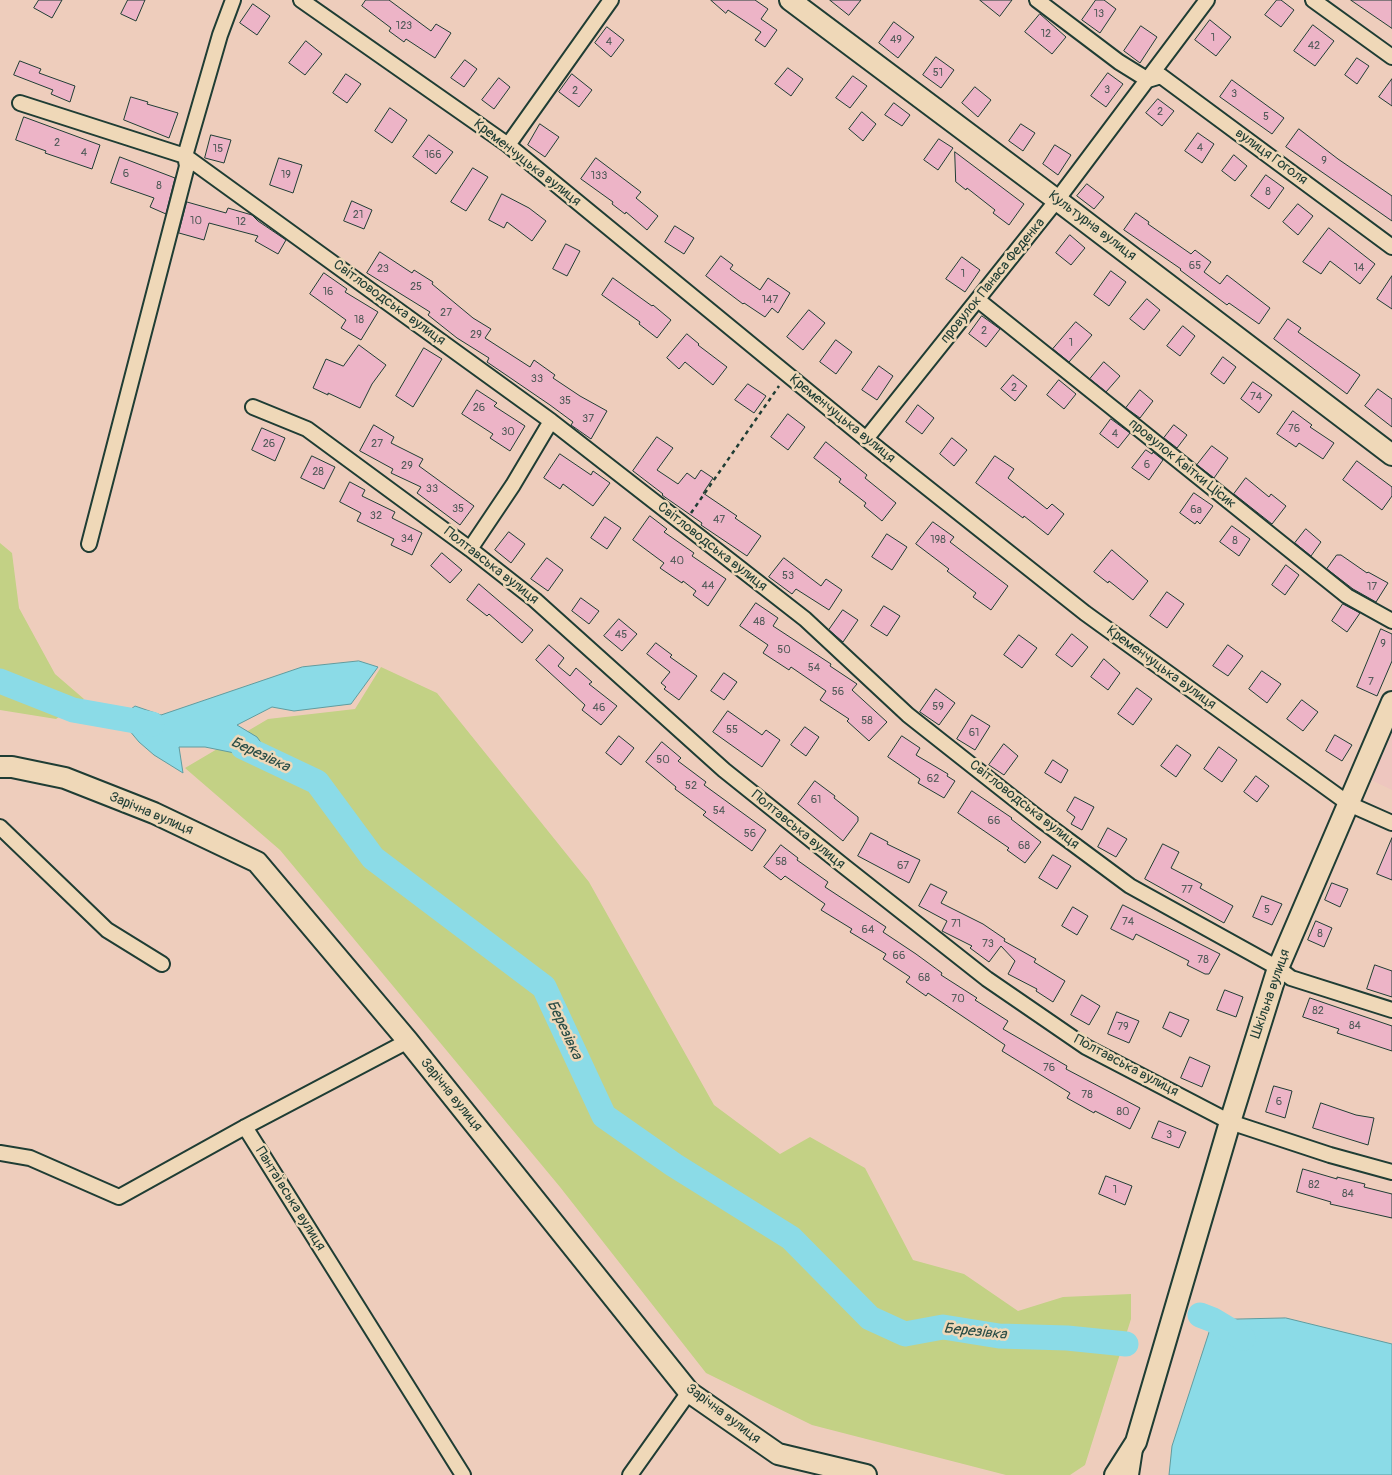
<!DOCTYPE html>
<html>
<head>
<meta charset="utf-8">
<style>
  body { margin:0 }
  canvas { display:block; background:#eecdbc }
</style>
</head>
<body>
<canvas width="1392" height="1475"></canvas>
<script>
const context = document.querySelector('canvas').getContext('2d');
context.lineJoin = 'round';
function fillPath(path, color) { context.fillStyle = color; context.fill(path, 'evenodd'); }
function trace(path, color, width, dash) { context.strokeStyle = color; context.lineWidth = width; context.lineCap = dash ? 'butt' : 'round'; context.setLineDash(dash || []); context.stroke(path); }
function write(font, color, halo, rows, align = 'center') {
  context.font = font + ' Pangolin,sans-serif'; context.lineWidth = 5; context.setLineDash([]); context.textBaseline = 'middle'; context.strokeStyle = halo; context.fillStyle = color; for (const [text, x, y, turn = 0] of rows) {
    context.save(); context.translate(x, y); context.rotate((+turn || 0) * Math.PI / 180); context.textAlign = isNaN(turn) ? turn : align; if (halo) context.strokeText(text, 0, 0); context.fillText(text, 0, 0); context.restore();
  }
}
fillPath(new Path2D(`
  M1392 734V790L1371 780Z`), '#eec6bf');
fillPath(new Path2D(`
  M0 543 12 553 19 608 55 674 84 699 56 719 0 710Z
  M381 667 437 693 589 882 714 1105 780 1154 810 1137 865 1168 913 1260 964 1274 1018 1311 1063 1297 1131 1294V1319L1085 1465 1070 1475H1006L812 1425 706 1373 560 1187 280 850 185 768 268 719 355 709Z`), '#c3d185');
const water = new Path2D(`
  M359 661 378 667 351 704 294 711 272 707 237 725 257 737 274 761 205 747H179L183 773 154 755 139 742 119 718 135 706 161 715 302 667Z
  M1286 1318 1392 1344V1475H1169L1172 1446 1213 1320Z`);
fillPath(water, '#8bdbe7');
trace(water, '#609c9f', 1);
trace(new Path2D(`
  M0 681 73 710 152 724
  M243 747 317 782 373 858 544 987 604 1116 674 1165 791 1238 870 1318 905 1334 943 1327 999 1336 1067 1338 1126 1344
  M1200 1315 1213 1320 1243 1338`), '#8bdbe7', 25);
const building = new Path2D(`
  M39 0H62L52 18 34 8Z
  M128 0H145L136 21 121 14Z
  M366 0H389L431 31 436 24 451 33 435 58 406 39 404 42 389 31 391 28 362 6Z
  M711 0H755L768 9 761 19 777 30 765 47 755 40 761 32 728 10 726 13Z
  M830 0H861L849 15Z
  M980 0H1012L1000 16Z
  M1096 0H1104L1116 9 1100 33 1082 20Z
  M1277 0H1281L1294 10 1281 27 1265 15Z
  M1351 0H1392V28Z
  M253 4 270 16 257 35 240 23Z
  M1040 14 1066 37 1052 54 1025 32Z
  M1210 20 1231 37 1216 56 1195 40Z
  M894 22 914 37 898 58 879 43Z
  M1313 25 1334 41 1315 66 1294 51Z
  M1141 26 1157 37 1140 63 1124 51Z
  M607 27 624 40 611 57 595 43Z
  M306 41 322 54 305 75 289 63Z
  M936 57 954 70 941 88 923 75Z
  M1357 58 1369 66 1357 84 1345 75Z
  M465 60 477 69 464 87 451 78Z
  M20 61 41 69 39 73 75 86 70 102 51 94 53 90 14 75Z
  M788 68 803 79 791 96 775 84Z
  M1108 73 1123 84 1106 107 1091 96Z
  M346 74 361 84 347 103 333 93Z
  M572 74 592 90 579 107 559 92Z
  M853 76 867 86 850 108 836 98Z
  M499 78 510 87 494 109 482 100Z
  M1392 79V106L1379 97Z
  M1232 80 1284 118 1272 134 1220 97Z
  M975 87 991 100 978 117 962 103Z
  M131 97 148 102 147 104 178 113 169 138 124 120Z
  M1158 99 1174 111 1162 126 1146 113Z
  M894 103 910 115 902 126 885 115Z
  M390 108 407 120 392 143 375 131Z
  M862 112 876 124 863 141 849 129Z
  M24 117 100 145 92 169 45 153 46 151 16 140Z
  M540 124 559 137 545 157 528 145Z
  M1021 124 1035 133 1023 151 1009 141Z
  M1299 129 1338 159 1392 196V221L1286 147Z
  M1198 133 1214 144 1202 163 1185 151Z
  M211 135 231 140 224 163 205 158Z
  M429 135 453 152 436 174 413 157Z
  M939 139 953 148 938 170 924 160Z
  M1055 145 1071 155 1058 175 1043 164Z
  M955 152 1024 204 1009 225 993 213 995 210 967 188 966 190 956 182Z
  M1234 155 1247 166 1235 181 1222 171Z
  M120 157 175 178 166 214 150 207 154 198 111 183Z
  M279 158 302 165 293 193 270 185Z
  M596 158 641 192 636 198 658 216 647 230 626 212 625 214 612 204 613 202 581 179Z
  M473 168 488 177 466 211 451 202Z
  M1266 175 1284 188 1269 209 1251 196Z
  M1087 184 1104 197 1094 209 1077 196Z
  M502 194 529 208 546 221 532 241 507 222 504 228 489 220Z
  M352 201 372 210 364 229 344 221Z
  M187 202 226 213 228 208 252 215 258 221 286 240 278 254 255 241 258 236 209 223 204 240 179 233Z
  M1298 204 1313 216 1298 235 1283 222Z
  M1136 213 1149 222 1148 224 1191 254 1195 250 1211 262 1204 272 1220 284 1227 275 1270 308 1259 324 1229 303 1227 305 1180 270 1181 269 1124 230Z
  M675 226 694 238 684 254 665 242Z
  M1329 228 1375 264 1360 284 1330 261 1321 274 1303 262Z
  M1070 235 1085 248 1071 265 1056 253Z
  M566 244 580 251 567 276 553 269Z
  M380 252 412 273 414 270 433 282 432 284 473 318 491 329 485 338 530 367 534 360 555 375 553 378 580 396 607 411 591 439 571 425 573 422 550 405 487 362 489 358 457 338 428 315 430 312 367 273Z
  M721 256 733 265 730 269 760 290 768 278 790 293 778 313 772 308 765 317 744 303 743 304 706 276Z
  M962 257 980 270 965 292 946 279Z
  M1111 271 1126 282 1109 306 1094 295Z
  M324 273 347 289 345 292 378 312 361 340 341 328 346 320 310 294Z
  M1392 276V309L1377 299Z
  M613 278 652 306 653 305 671 320 657 338 639 324 640 322 602 295Z
  M1147 299 1160 310 1144 330 1130 319Z
  M809 310 825 323 803 350 787 337Z
  M982 316 1000 329 986 347 969 334Z
  M1288 319 1301 328 1298 332 1360 375 1347 394 1274 339Z
  M1076 322 1092 335 1069 362 1053 349Z
  M1183 326 1195 336 1180 356 1167 346Z
  M687 334 699 344 698 345 727 367 713 385 685 362 679 369 667 358Z
  M836 340 852 352 836 374 820 362Z
  M359 345 386 365 372 384 360 408 328 393V395L313 388 326 359 343 366Z
  M424 348 442 359 413 407 396 396Z
  M1223 357 1236 367 1224 384 1211 374Z
  M1104 362 1120 376 1106 392 1090 379Z
  M879 366 893 376 877 400 862 390Z
  M1013 375 1027 386 1015 401 1001 389Z
  M1059 380 1076 394 1064 409 1047 395Z
  M1253 382 1272 395 1259 413 1241 399Z
  M748 384 766 396 754 413 735 400Z
  M1378 389 1392 399V427L1365 406Z
  M477 390 497 403 494 406 525 426 510 451 490 438 493 434 462 414Z
  M1140 390 1153 401 1140 418 1126 408Z
  M918 405 934 418 922 434 906 422Z
  M1293 411 1312 425 1310 427 1334 443 1323 459 1299 443 1296 447 1277 434Z
  M788 414 805 427 788 450 771 437Z
  M1111 419 1130 433 1118 448 1100 434Z
  M374 425 394 437 391 443 423 459 419 466 474 506 460 525 417 493 421 487 391 473 393 469 360 451Z
  M1174 425 1187 435 1177 448 1164 438Z
  M262 428 285 438 275 461 252 450Z
  M657 437 673 448 657 470 678 484 687 473 695 479 701 470 713 478 703 493 737 516 735 518 761 536 747 556 701 525 702 523 662 495 663 494 633 471Z
  M952 438 967 450 954 466 940 454Z
  M826 442 867 475 865 478 896 503 882 521 864 506 866 503 839 482 841 479 814 458Z
  M1212 446 1228 458 1214 478 1197 465Z
  M1146 450 1152 454 1153 452 1163 460 1149 480 1132 468Z
  M560 454 591 475 593 471 610 483 593 506 563 484 560 489 544 478Z
  M312 456 335 467 324 489 301 478Z
  M995 456 1014 469 1008 478 1047 509 1052 504 1064 514 1048 535 1024 516 1023 518 976 483Z
  M1357 461 1392 487V496L1382 510 1343 480Z
  M1246 478 1269 497 1271 494 1286 506 1272 524 1234 494Z
  M350 482 365 490 362 496 395 512 392 518 422 533 412 555 391 545 394 539 357 521 361 513 340 502Z
  M1194 493 1213 506 1200 524 1197 521 1195 524 1180 513Z
  M650 516 667 529 664 532 694 553 692 556 726 579 708 606 693 595 696 591 683 581 682 583 660 568 664 563 633 540Z
  M605 517 621 528 607 549 591 538Z
  M933 522 954 537 950 542 1008 586 991 610 973 597 976 593 947 571 949 569 916 544Z
  M1232 526 1250 539 1239 556 1220 542Z
  M1306 529 1321 542 1311 556 1295 543Z
  M509 532 525 544 511 563 495 550Z
  M887 534 907 547 892 570 872 557Z
  M1112 550 1148 581 1133 600 1109 581 1108 583 1094 572Z
  M442 553 462 570 450 583 431 566Z
  M1337 555H1341L1367 573 1368 572 1388 583 1376 602 1353 589 1327 569Z
  M547 558 563 570 548 591 531 579Z
  M784 558 821 586 826 579 842 590 829 610 796 589 792 594 769 577Z
  M1286 565 1299 575 1285 595 1272 585Z
  M479 584 533 630 522 643 489 614 487 616 467 600Z
  M1167 592 1184 604 1167 628 1150 616Z
  M581 598 599 611 589 624 572 611Z
  M756 603 778 618 773 626 831 664 830 666 857 684 852 690 887 722 869 741 847 721 849 719 820 700 826 691 791 667 789 670 763 653 768 645 740 626Z
  M1343 604 1360 613 1347 632 1332 621Z
  M884 606 900 616 887 636 871 626Z
  M843 610 858 620 843 642 829 630Z
  M619 619 637 634 622 651 604 636Z
  M1381 629 1392 634V661L1377 696 1357 687Z
  M1072 634 1088 647 1072 667 1056 655Z
  M1019 635 1037 648 1022 668 1004 655Z
  M656 643 672 655 670 657 697 676 679 700 664 689 666 687 661 683 670 672 647 654Z
  M549 645 564 658 558 666 570 676 576 668 592 682 589 684 617 706 601 725 582 710 585 705 536 660Z
  M1228 645 1243 656 1228 676 1213 666Z
  M1104 659 1120 673 1108 690 1091 677Z
  M1262 671 1281 684 1267 703 1249 689Z
  M724 673 737 682 724 700 711 691Z
  M1137 688 1152 699 1133 725 1118 714Z
  M936 689 955 703 939 725 920 712Z
  M1302 700 1318 712 1303 731 1287 719Z
  M728 711 762 735 766 730 780 740 762 767 713 732Z
  M972 715 990 726 975 750 957 739Z
  M805 727 819 737 806 756 791 745Z
  M1335 735 1352 745 1342 761 1326 751Z
  M619 736 634 748 621 765 606 753Z
  M902 736 920 748 916 755 948 774 947 776 955 781 944 798 918 783 920 779 888 757Z
  M662 742 681 758 678 761 706 782 704 785 766 830 752 851 703 815 706 812 675 789 676 787 646 762Z
  M1004 744 1018 756 1004 775 989 765Z
  M1177 745 1191 755 1176 777 1161 766Z
  M1219 747 1237 760 1222 782 1204 769Z
  M1053 760 1068 770 1061 783 1045 773Z
  M1256 776 1269 786 1257 802 1244 792Z
  M815 781 835 796 834 798 858 817V821L843 841 798 804Z
  M972 791 1012 818 1011 819 1041 842 1025 863 1007 850 1009 848 958 813Z
  M1075 797 1094 807 1082 830 1071 824 1075 817 1067 811Z
  M1108 828 1127 839 1116 857 1098 847Z
  M871 833 888 842 887 844 920 860 909 883 858 856Z
  M1392 838V880L1377 874Z
  M1163 844 1179 852 1171 868 1202 884 1200 888 1233 906 1224 923 1145 879Z
  M781 845 798 858 797 860 828 882 825 887 886 927 883 932 916 954 942 973 941 975 977 998 975 1000 1008 1021 1003 1029 1067 1066 1066 1069 1140 1108 1130 1129 1095 1111 1094 1113 1067 1098 1070 1093 1002 1051 1005 1045 928 993 926 996 906 982 910 977 883 959 886 954 850 932 852 929 821 910 825 904 785 876 781 880 764 867Z
  M1053 855 1071 866 1057 889 1039 878Z
  M1332 883 1348 889 1340 907 1325 900Z
  M931 884 947 892 941 903 983 924 1005 939 1004 941 1036 959 1034 962 1065 981 1053 1002 1036 991 1037 989 1008 974 1015 961 1001 946 989 962 970 948 972 946 942 931 947 921 919 906Z
  M1262 896 1282 904 1272 925 1253 917Z
  M1123 905 1220 954 1209 974H1205L1187 965 1189 961 1136 934 1133 940 1111 929Z
  M1073 907 1088 916 1077 935 1062 926Z
  M1316 921 1332 928 1324 947 1308 940Z
  M1375 965 1392 971V997L1367 989Z
  M1225 990 1243 997 1236 1017 1217 1010Z
  M1082 995 1100 1006 1089 1025 1071 1015Z
  M1310 998 1392 1026V1051L1337 1033 1339 1029 1303 1017Z
  M1117 1012 1139 1021 1129 1043 1108 1034Z
  M1170 1012 1189 1020 1181 1037 1163 1028Z
  M1190 1057 1210 1066 1202 1087 1181 1078Z
  M1274 1086 1292 1091 1285 1118 1266 1112Z
  M1321 1103 1356 1115 1374 1118 1368 1145 1313 1128Z
  M1159 1121 1186 1132 1179 1148 1152 1138Z
  M1303 1169 1337 1179V1177L1365 1184 1364 1187 1392 1194V1218L1330 1204 1331 1202 1297 1192Z
  M1106 1176 1132 1186 1125 1205 1099 1194Z`);
fillPath(building, '#edb4c7');
trace(building, '#1f3d34', 1);
const street = new Path2D(`
  M301 0 508 145 866 439 1085 613 1349 804 1392 823
  M1037 0 1119 62 1148 80 1161 76 1392 247
  M1313 0 1392 57
  M20 103 185 156 551 421 805 619 908 715 1041 820 1130 886 1278 968 1291 978 1392 1010
  M508 145 611 0
  M978 300 1347 596 1392 621
  M253 407 307 429 470 549 535 600 724 770 845 867 987 979 1086 1047 1230 1122 1330 1155 1392 1172
  M866 439 1057 200 1207 0
  M89 544 187 166 185 156 220 35 233 0
  M470 549 513 485 551 421
  M0 827 107 930 162 964
  M245 1127 463 1475
  M0 1153 30 1158 119 1197 245 1127 408 1041
  M630 1475 689 1392
  M1131 1475 1135 1449`);
const secondary = new Path2D(`
  M790 0 1057 200 1392 455
  M0 767H12L65 778 154 813 257 862 408 1041 689 1392 778 1454 866 1475
  M1115 1475 1136 1442 1230 1122 1278 968 1392 702`);
trace(street, '#1f3d34', 18);
trace(secondary, '#1f3d34', 24);
trace(new Path2D(`
  M691 513 779 386`), '#1f3d34', 2.5, [4, 4]);
trace(street, '#efd8b8', 14);
trace(secondary, '#efd8b8', 20);
write('11px', '#525b59', null, [
  ["13",1099,14],
  ["123",404,26],
  ["12",1046,34],
  ["1",1213,38],
  ["49",896,40],
  ["4",609,42],
  ["42",1314,46],
  ["51",938,73],
  ["3",1107,90],
  ["2",575,91],
  ["3",1234,94],
  ["2",1160,112],
  ["5",1266,117],
  ["2",57,143],
  ["4",1200,148],
  ["15",218,149],
  ["4",84,153],
  ["166",433,155],
  ["9",1324,161],
  ["6",126,174],
  ["19",286,175],
  ["133",599,176],
  ["8",159,186],
  ["8",1268,192],
  ["21",358,215],
  ["10",196,221],
  ["12",241,222],
  ["65",1195,266],
  ["14",1359,268],
  ["23",383,269],
  ["1",963,274],
  ["25",416,287],
  ["16",328,292],
  ["147",770,300],
  ["27",446,313],
  ["18",359,320],
  ["2",984,331],
  ["29",476,335],
  ["1",1071,343],
  ["33",537,379],
  ["2",1014,388],
  ["74",1256,397],
  ["35",565,401],
  ["26",479,408],
  ["37",588,419],
  ["76",1294,429],
  ["30",508,432],
  ["4",1115,434],
  ["26",269,444],
  ["27",377,444],
  ["6",1147,465],
  ["29",407,466],
  ["28",318,472],
  ["33",432,489],
  ["35",458,509],
  ["6а",1196,510],
  ["32",376,516],
  ["47",719,520],
  ["34",407,539],
  ["198",938,540],
  ["8",1235,541],
  ["40",677,561],
  ["53",788,576],
  ["44",708,586],
  ["17",1372,587],
  ["48",759,622],
  ["45",621,635],
  ["9",1383,644],
  ["50",784,650],
  ["54",814,668],
  ["7",1371,682],
  ["56",838,692],
  ["59",938,707],
  ["46",599,708],
  ["58",867,721],
  ["55",732,730],
  ["61",974,733],
  ["50",663,760],
  ["62",933,779],
  ["52",691,786],
  ["61",816,800],
  ["54",719,811],
  ["66",994,821],
  ["56",750,834],
  ["68",1024,846],
  ["58",781,862],
  ["67",903,866],
  ["77",1187,890],
  ["5",1267,910],
  ["74",1128,922],
  ["71",956,924],
  ["64",868,930],
  ["8",1320,934],
  ["73",988,944],
  ["66",899,956],
  ["78",1203,960],
  ["68",924,978],
  ["70",958,999],
  ["82",1318,1011],
  ["84",1355,1026],
  ["79",1123,1027],
  ["76",1049,1068],
  ["78",1087,1095],
  ["6",1279,1102],
  ["80",1123,1112],
  ["3",1169,1135],
  ["82",1314,1185],
  ["1",1115,1190],
  ["84",1348,1194]
]);
write('14px', '#1f3d34', '#efd8b8', [
  ["вулиця Гоголя",1271,157,36],
  ["Кременчуцька вулиця",527,163,38],
  ["Культурна вулиця",1092,226,37],
  ["провулок Панаса Феденка",993,281,-51],
  ["Світловодська вулиця",389,303,36],
  ["Кременчуцька вулиця",842,419,39],
  ["провулок Квітки Цісик",1182,464,39],
  ["Світловодська вулиця",712,547,38],
  ["Полтавська вулиця",491,566,38],
  ["Кременчуцька вулиця",1161,668,36],
  ["Світловодська вулиця",1024,805,38],
  ["Зарічна вулиця",151,814,23],
  ["Полтавська вулиця",798,830,39],
  ["Шкільна вулиця",1271,994,-71],
  ["Полтавська вулиця",1126,1066,28],
  ["Зарічна вулиця",451,1095,51],
  ["Пантаївська вулиця",290,1199,58],
  ["Зарічна вулиця",723,1414,37]
]);
write('italic 15px', '#2a4d46', '#efd8b8', [
  ["Березівка",260,755,25],
  ["Березівка",564,1030,65],
  ["Березівка",975,1332,6]
]);
</script>
</body>
</html>
